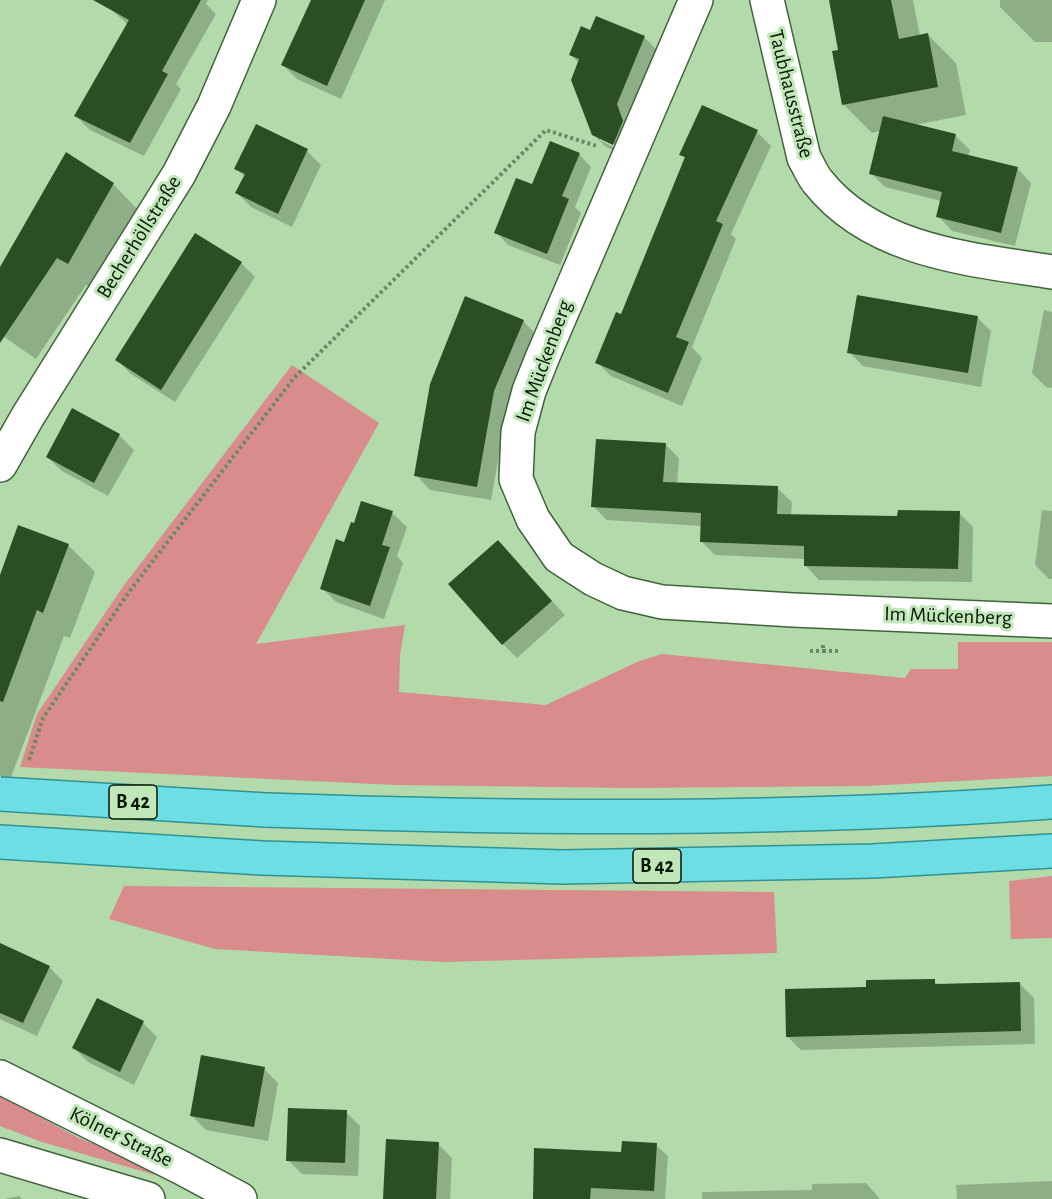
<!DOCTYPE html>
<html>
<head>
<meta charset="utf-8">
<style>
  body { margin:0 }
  canvas { display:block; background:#b2daaa }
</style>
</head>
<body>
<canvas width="1052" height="1199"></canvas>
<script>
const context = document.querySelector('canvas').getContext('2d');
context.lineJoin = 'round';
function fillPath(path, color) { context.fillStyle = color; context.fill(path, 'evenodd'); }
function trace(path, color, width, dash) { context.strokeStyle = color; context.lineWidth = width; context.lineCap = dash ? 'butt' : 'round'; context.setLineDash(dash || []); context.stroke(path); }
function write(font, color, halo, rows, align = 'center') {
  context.font = font + ' "Alegreya Sans",sans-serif'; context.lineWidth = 6; context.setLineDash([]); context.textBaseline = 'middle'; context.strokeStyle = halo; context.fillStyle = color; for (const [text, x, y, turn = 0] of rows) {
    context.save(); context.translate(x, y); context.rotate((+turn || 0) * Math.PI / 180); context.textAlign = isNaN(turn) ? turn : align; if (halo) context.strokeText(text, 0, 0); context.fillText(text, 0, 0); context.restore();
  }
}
fillPath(new Path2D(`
  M292 365 379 423 256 644 405 625 400 655 399 692 546 705 637 662 662 654 905 678 911 669H958V642H1052V776L867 786 632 788 395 785 20 767 37 714 122 588Z
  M1052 876V938L1011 939 1009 881Z
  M124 886 774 892 777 953 443 962 215 949 109 919Z
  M0 1096 79 1138 161 1172 162 1177 42 1142 0 1126Z`), '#d88c8b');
fillPath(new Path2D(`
  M118 0H208L206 4 216 14 176 84 181 89 144 156 90 130 76 116 128 25 112 10Z
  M313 0H385L341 99 297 79 283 65Z
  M830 0H913L920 36 928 35 956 63 966 115 914 125 955 135 970 150 968 156 1017 168 1031 183 1015 246 952 231 938 216 941 201 885 187 871 173 881 131 872 133 844 105 834 53 840 51Z
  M1000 0H1052V42H1035L1000 7Z
  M597 18 645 38 657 50 626 156 606 147 593 134 579 63 571 55 591 32ZM600 137 621 147 619 150 600 140Z
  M757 132 771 146 731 234 736 239 692 347 702 358 682 406 611 376 597 362 622 316 686 159 681 154Z
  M307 151 321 165 292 227 251 207 237 193 245 177 236 169Z
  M579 154 591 167 575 207 581 213 560 265 508 245 496 232 533 186Z
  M113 184 141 213 97 292 86 285 36 359 0 334V270Z
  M241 263 255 277 175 402 131 374 117 360Z
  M1044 310 1052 312V388L1046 387 1032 373Z
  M977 317 991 331 981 387 863 366 849 352Z
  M523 321 537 335 508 406 491 500 430 490 416 475Z
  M73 410 120 436 134 450 108 496 62 471 47 457Z
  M665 444 679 458 677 484 777 488 792 502 791 516 899 517 959 513 973 527 972 582 819 580 805 565V559L715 555 701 541 702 526 607 520 593 506Z
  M1042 510 1052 511V579H1049L1035 565Z
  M392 513 407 527 397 556 403 563 384 619 336 602 322 588Z
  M498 542 565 615 517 658 503 644Z
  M68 545 95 572 70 638 64 636 10 780 0 776V577Z
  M0 944 49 967 63 981 37 1036 0 1019Z
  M934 981 939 986 1020 984 1034 998 1035 1044 801 1050 787 1036 867 989Z
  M97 1000 143 1023 157 1037 134 1085 88 1062 74 1048Z
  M264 1069 278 1083 268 1141 206 1130 192 1116Z
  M346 1112 360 1126 358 1176 302 1174 288 1160Z
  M438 1144 452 1158 450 1199H385Z
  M656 1145 668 1156 665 1199H534L622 1153Z
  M1052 1181V1199H957L956 1185Z
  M866 1183 880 1199H702V1192L812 1190V1184Z
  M19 1196 22 1199H4Z`), '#0003');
fillPath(new Path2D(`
  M93 0H201L162 71 168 74 130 143 74 116 129 20Z
  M311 0H365L327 86 281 65Z
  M829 0H891L899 39 928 33 938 87 842 105 832 51 838 50Z
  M596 16 645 36 617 104 623 121 613 145 592 135 571 80 579 59 569 55 581 26 590 30Z
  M702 105 758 130 716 221 723 224 676 337 689 342 668 393 595 363 616 312 621 314 685 157 679 155Z
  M883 116 956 134 952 151 1018 167 1001 233 936 217 942 192 869 174Z
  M256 124 308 149 278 214 235 193 245 174 234 169Z
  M550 141 580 153 562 196 569 199 547 254 494 233 516 178 532 184Z
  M66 152 114 183 68 264 57 258 0 343V267Z
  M195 233 242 262 161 390 115 360Z
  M857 295 978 316 968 373 847 353Z
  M465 296 524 320 494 391 477 487 414 476 430 384Z
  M72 408 120 434 94 483 46 457Z
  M596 439 666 443 663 482 778 486 777 514 897 516 898 510 960 511 958 569 804 566V546L700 542 701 513 591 507Z
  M361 501 393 511 382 545 390 547 370 606 320 589 336 539 344 542 351 522 354 523Z
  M18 525 69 544 43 613 37 610 3 702 0 701V575Z
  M498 540 552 601 502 645 448 584Z
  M0 943 50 966 23 1023 0 1013Z
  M935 979V984L1020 982 1021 1031 786 1037 785 989 866 987V980Z
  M97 998 144 1021 120 1072 72 1048Z
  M201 1055 265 1067 254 1127 190 1116Z
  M288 1108 347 1110 345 1163 286 1161Z
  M386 1139 439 1142 436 1199H383Z
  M622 1141 657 1143 654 1191 591 1188 590 1199H533L534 1148 621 1152Z`), '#2c4e25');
const minor = new Path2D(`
  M696 0 543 356 529 391 518 432 516 479 533 519 559 557 593 579 623 593 662 602 793 610 1052 621
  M767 0 804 158C809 166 812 175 818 182 874 252 970 259 1052 272
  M0 465 28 416 179 174 214 106 259 0
  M0 1077 182 1168 240 1199`);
const tertiary = new Path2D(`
  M0 1155 148 1199`);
const trunk = new Path2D(`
  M266 810C528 819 790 821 1052 802
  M0 842 262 858 563 867 873 861 1052 851`);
trace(minor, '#40633a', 36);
trace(tertiary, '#40633a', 36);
trace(trunk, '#319291', 36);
trace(new Path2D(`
  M823 645V651H839
  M810 651H823
  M29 760 43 718 129 592 294 378 546 130 597 146`), '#6b8865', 4, [3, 3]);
trace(minor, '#fff', 33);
trace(tertiary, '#fff', 33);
trace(trunk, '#6cdee4', 33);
const trunkBridge = new Path2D(`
  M0 794 266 810`);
trace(trunkBridge, '#319291', 36, []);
trace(trunkBridge, '#6cdee4', 33);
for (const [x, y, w] of [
  [133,802,48],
  [657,866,48]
]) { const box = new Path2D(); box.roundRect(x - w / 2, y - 17, w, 34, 4.5); context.fillStyle = '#bfe7b7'; context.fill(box); trace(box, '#081605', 1.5); }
write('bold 20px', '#081605', null, [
  ["B 42",133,802],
  ["B 42",657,866]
]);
write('21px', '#081605', '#bfe7b7', [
  ["Taubhausstraße",791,94,76],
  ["Becherhöllstraße",139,237,-58],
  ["Im Mückenberg",544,361,-70],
  ["Im Mückenberg",948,616,2],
  ["Kölner Straße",121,1137,26]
]);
</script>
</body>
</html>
